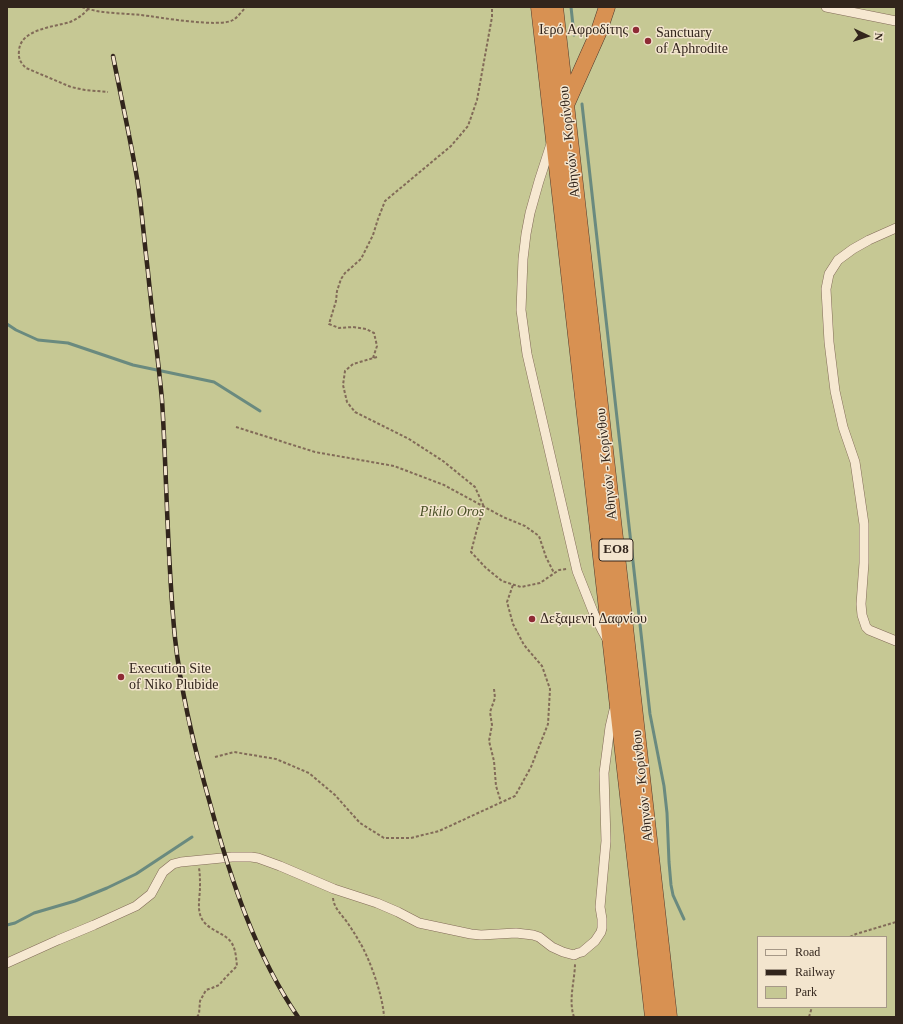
<!DOCTYPE html>
<html>
<head>
<meta charset="utf-8">
<style>
  body { margin:0 }
  #map { position:relative; width:903px; height:1024px; overflow:hidden; background:#ebdabf; font-family:"Times New Roman",serif }
  canvas { display:block }
  .frame { position:absolute; inset:0; border:8px solid #32251c; pointer-events:none }
  .legend { position:absolute; left:757px; top:936px; width:130px; height:72px; box-sizing:border-box; background:#f3e5ce; border:1px solid #a69887; margin:0; padding:5px 7px; list-style:none; font-size:12px; color:#32251c }
  .legend li { display:flex; align-items:center; gap:8px; height:20px }
  .legend b { width:20px; border:1px solid #a69887 }
  .north { position:absolute; left:847px; top:16px; width:40px; height:40px; -webkit-text-stroke:3px #f3e5ce; paint-order:stroke; rotate:94deg; font-size:11px; font-weight:700; line-height:16px; text-align:center; color:#32251c }
  .north::after { content:''; display:block; margin:auto; width:14px; height:18px; background:#32251c; clip-path:polygon(50% 0,100% 100%,50% 72%,0 100%) }
</style>
</head>
<body>
<div id="map">
<canvas width="903" height="1024"></canvas>
<div class="frame"></div>
<ul class="legend">
<li><b style="height:5px;background:#f6e8d1"></b>Road</li>
<li><b style="height:5px;background:#32251c"></b>Railway</li>
<li><b style="height:11px;background:#c6c894"></b>Park</li>
</ul>
<div class="north">N</div>
</div>
<script>
const context = document.querySelector('canvas').getContext('2d');
context.lineJoin = 'round';
function fillPath(path, color) { context.fillStyle = color; context.fill(path, 'evenodd'); }
function trace(path, color, width, dash) { context.strokeStyle = color; context.lineWidth = width; context.lineCap = dash ? 'butt' : 'round'; context.setLineDash(dash || []); context.stroke(path); }
function write(font, color, halo, rows, align = 'center') {
  context.font = font + ' "Times New Roman",serif'; context.lineWidth = 3; context.setLineDash([]); context.textBaseline = 'middle'; context.strokeStyle = halo; context.fillStyle = color; for (const [text, x, y, turn = 0] of rows) {
    context.save(); context.translate(x, y); context.rotate((+turn || 0) * Math.PI / 180); context.textAlign = isNaN(turn) ? turn : align; if (halo) context.strokeText(text, 0, 0); context.fillText(text, 0, 0); context.restore();
  }
}
fillPath(new Path2D(`
  M7 7H896V1017H7ZM758 937H886V1007H758Z`), '#c6c894');
trace(new Path2D(`
  M571 7 574 35
  M582 104 650 714 664 786 667 813 669 862 671 885 673 895 684 919
  M7 324 16 330 38 340 68 343 133 365 214 382 260 411
  M7 925 15 923 34 913 75 901 107 888 136 874 192 837`), '#6a8a7f', 3);
const street = new Path2D(`
  M826 7 896 21
  M551 144 539 181 530 213 526 234 523 259 521 310 527 354 577 571 594 614 602 630 607 639
  M896 228 869 240 853 249 838 260 829 274 826 289 829 342 835 391 843 427 855 462 864 524V563L861 604 862 615 866 627 869 630 896 641
  M7 963 58 940 94 925 136 906 151 894 163 872 173 864 181 862 232 857H251L258 858 280 866 334 889 377 903 398 912 419 923 471 934 481 935 516 933 533 935 539 937 552 947 563 952 574 955 578 953 582 952 595 941 601 932 602 928V919L600 907 606 841 604 773 610 727 614 710`);
const highway = new Path2D(`
  M539 7 653 1017
  M555 7 669 1017
  M566 105 599 31 607 7`);
trace(street, '#826b58', 10);
trace(highway, '#503a2d', 17);
trace(new Path2D(`
  M82 7C101 14 122 13 141 15 158 17 220 28 233 20 237 18 242 11 246 7
  M88 9C83 15 77 19 70 22 54 27 20 29 19 51 18 59 21 63 26 68L71 87 85 90 108 92
  M377 357 353 364 345 371 343 385 347 402 355 412 409 439 443 461 475 487 484 507 477 529 471 552 486 568 502 581 521 587 540 583 559 570 567 569
  M373 358 377 346 374 333 366 329 353 327 339 328 329 324 336 301 337 291 341 279 345 273 361 259 373 235 378 219 385 201 451 146 468 126 477 100 492 17V7
  M236 427 315 452 394 466 444 485 503 517 525 526 539 536 546 557 554 573
  M494 689 495 698 490 712 492 725 489 741 494 761 496 786 501 802
  M215 757 234 752 276 759 309 773 335 795 360 823 384 838H411L439 831 515 796 531 767 548 724 550 689 542 666 524 645 513 624 507 602 513 585
  M333 898C334 908 341 914 347 922 351 928 355 934 359 941 370 959 383 996 384 1017
  M850 937 856 934 896 922
  M197 1017 199 1014 200 1001 206 990 212 988 219 985 226 977 237 966C236 958 236 949 231 942 224 932 206 930 201 917 197 908 200 896 200 887 200 880 200 874 199 868
  M574 1017C568 1000 575 980 575 963
  M809 1017 812 1007`), '#826b58', 2, [3, 2]);
trace(street, '#f6e8d1', 9);
trace(highway, '#d89152', 16);
const rail = new Path2D(`
  M113 56C121 97 130 137 137 178 142 209 144 241 148 272 152 314 158 357 162 400 167 479 167 559 175 638 181 695 195 751 211 807 231 880 255 954 298 1017`);
trace(rail, '#32251c', 4.5);
trace(rail, '#f3e5ce', 3, [9]);
for (const [x, y, r, color] of [
  [636,30,4,"#8e2b35"],
  [648,41,4,"#8e2b35"],
  [532,619,4,"#8e2b35"],
  [121,677,4,"#8e2b35"]
]) { const dot = new Path2D(); dot.arc(x, y, r, 0, 2 * Math.PI); context.fillStyle = color; context.fill(dot); trace(dot, '#f3e5ce', 1.5); }
for (const [x, y, w] of [
  [616,550,34]
]) { const box = new Path2D(); box.roundRect(x - w / 2, y - 11, w, 22, 3); context.fillStyle = '#f3e5ce'; context.fill(box); trace(box, '#32251c', 1); }
write('bold 13px', '#32251c', null, [
  ["ΕΟ8",616,550]
]);
write('14px', '#32251c', '#f3e5ce', [
  ["Ιερό Αφροδίτης",628,30,"right"],
  ["Sanctuary",656,33],
  ["of Aphrodite",656,49],
  ["Δεξαμενή Δαφνίου",540,619],
  ["Execution Site",129,669],
  ["of Niko Plubide",129,685]
], 'left');
write('14px', '#32251c', '#f3e5ce', [
  ["Αθηνών - Κορίνθου",570,142,-96],
  ["Αθηνών - Κορίνθου",607,464,-96],
  ["Αθηνών - Κορίνθου",643,786,-96]
]);
write('italic 14px', '#474e24', '#f3e5ce', [
  ["Pikilo Oros",452,512]
]);
</script>
</body>
</html>
